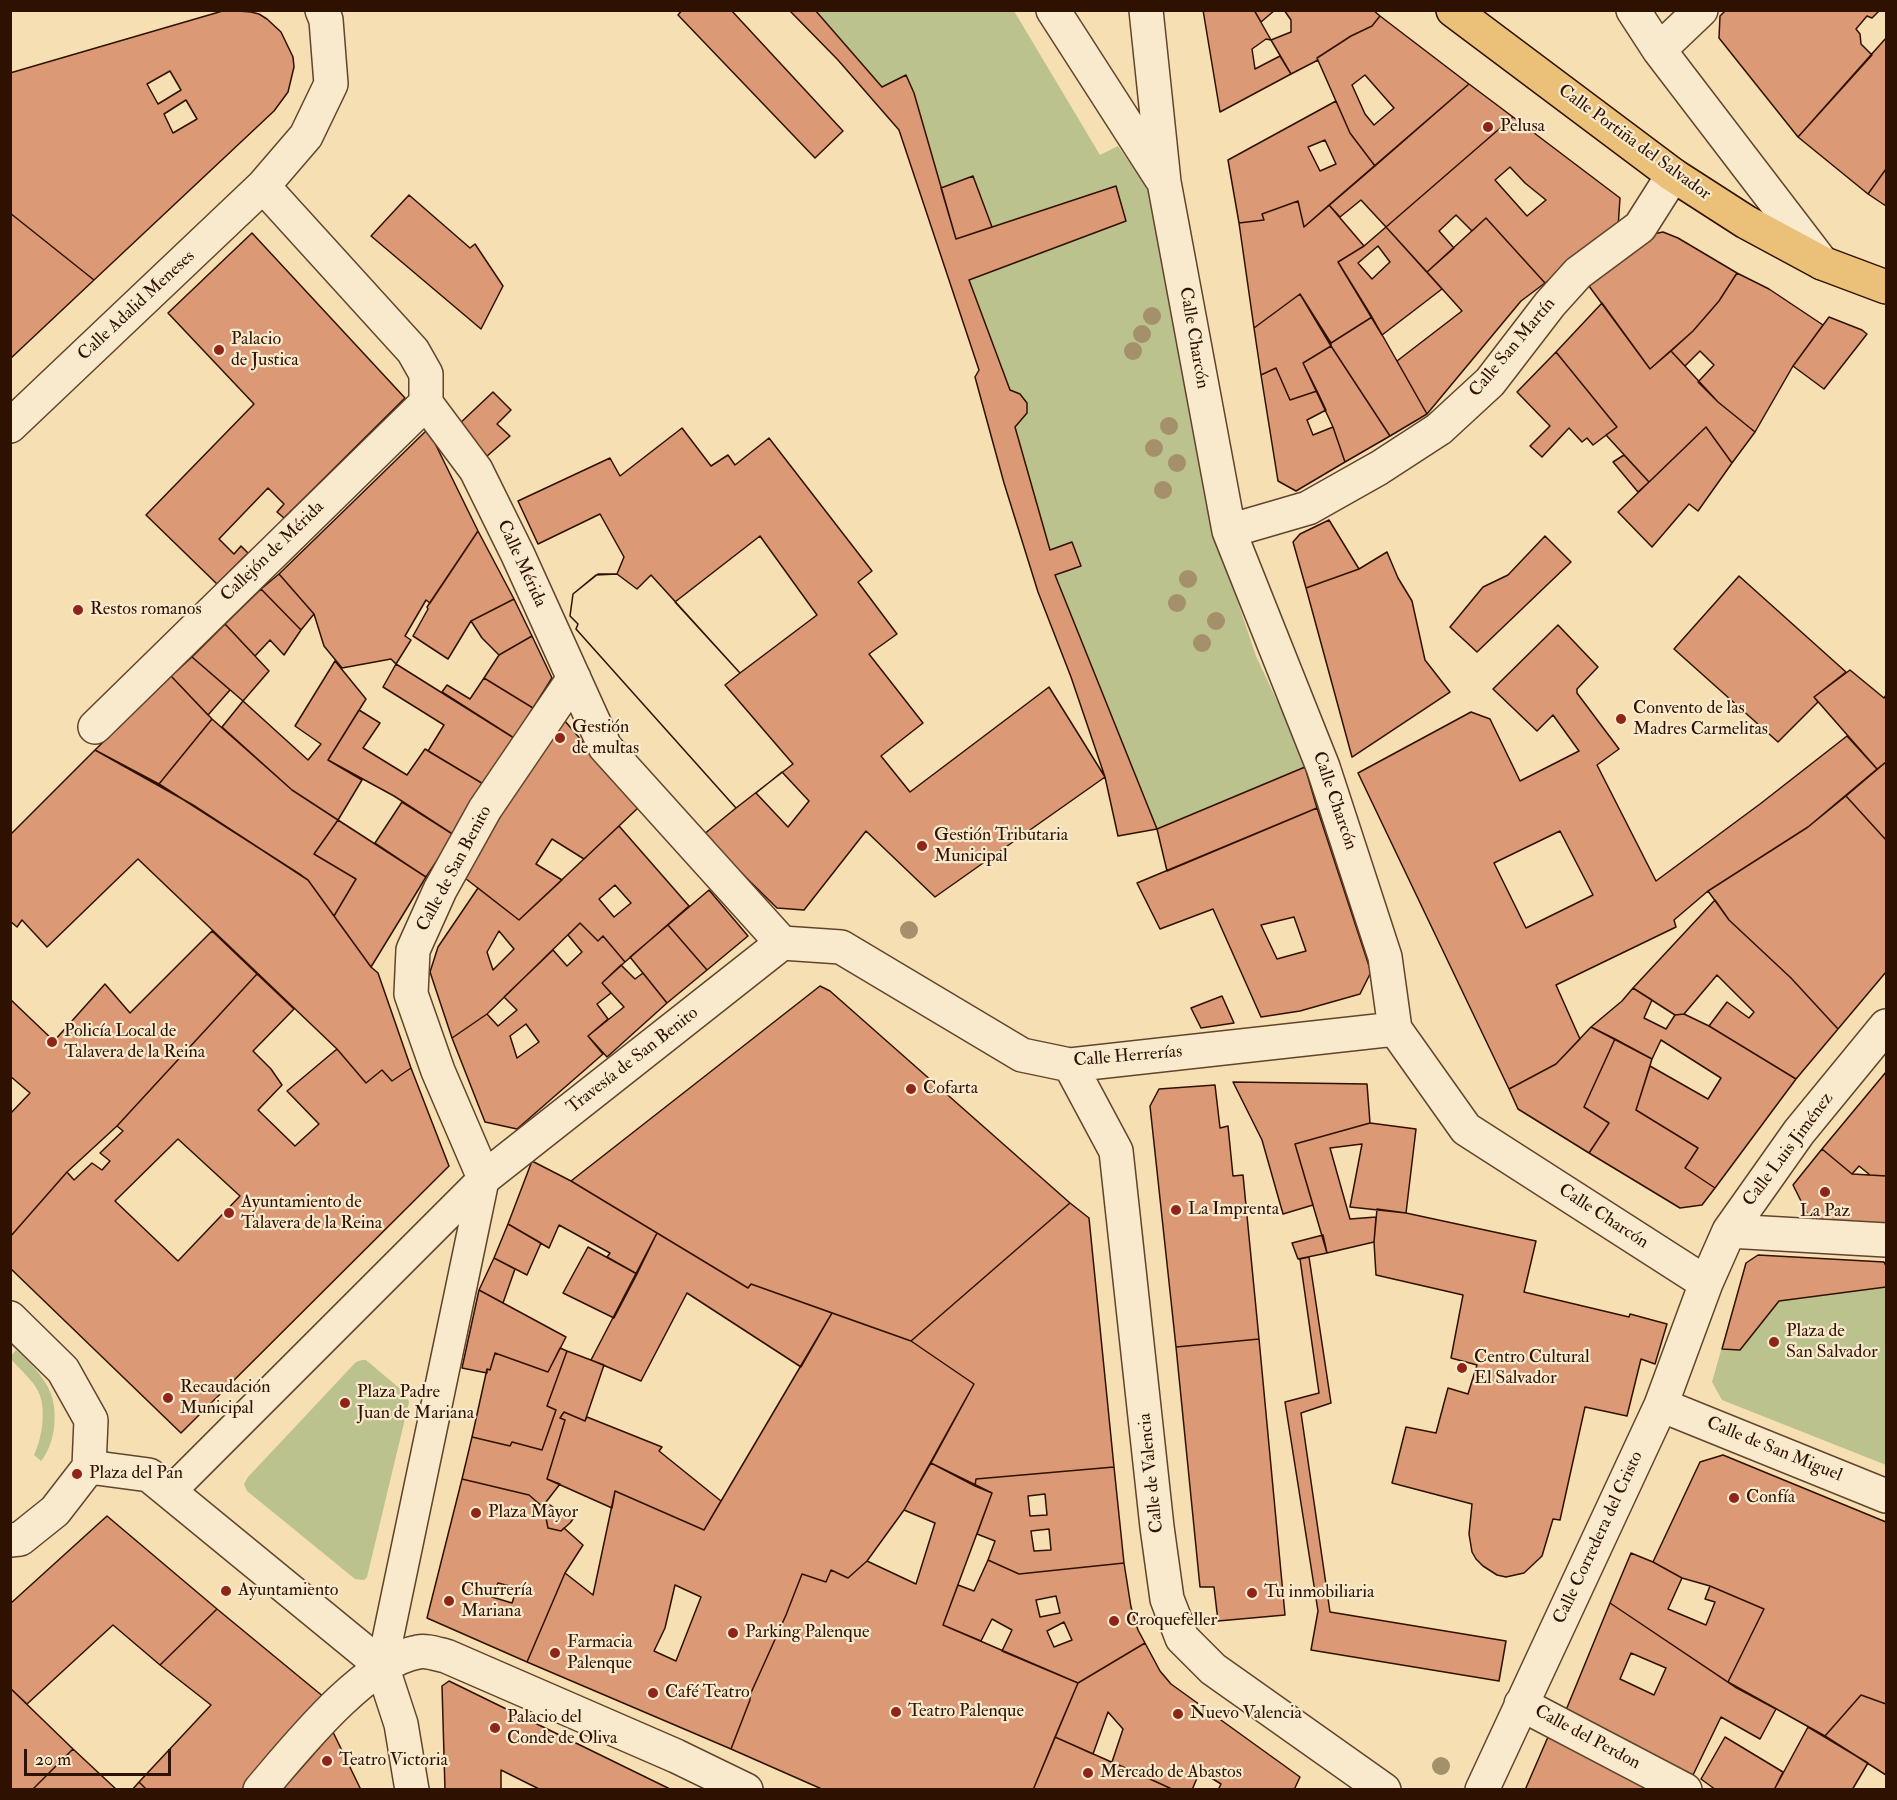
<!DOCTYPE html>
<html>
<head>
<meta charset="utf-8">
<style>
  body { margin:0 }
  #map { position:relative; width:1897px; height:1800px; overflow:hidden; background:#f6dfb2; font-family:"IM FELL Double Pica",serif }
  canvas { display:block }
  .frame { position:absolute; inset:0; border:12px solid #2f1100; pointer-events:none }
  .scale { position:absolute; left:24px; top:1749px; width:147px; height:27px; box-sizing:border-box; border:3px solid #2f1100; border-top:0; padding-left:8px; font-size:18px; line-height:21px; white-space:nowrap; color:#2f1100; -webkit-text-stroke:4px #f9eacd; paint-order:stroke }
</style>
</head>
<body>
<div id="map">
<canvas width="1897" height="1800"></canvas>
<div class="frame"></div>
<div class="scale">20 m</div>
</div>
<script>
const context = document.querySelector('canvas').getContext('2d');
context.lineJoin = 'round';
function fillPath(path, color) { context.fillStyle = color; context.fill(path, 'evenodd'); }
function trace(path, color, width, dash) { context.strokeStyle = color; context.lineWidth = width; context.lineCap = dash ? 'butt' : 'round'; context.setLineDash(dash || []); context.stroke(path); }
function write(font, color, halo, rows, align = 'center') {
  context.font = font + ' "IM FELL Double Pica",serif'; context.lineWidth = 4.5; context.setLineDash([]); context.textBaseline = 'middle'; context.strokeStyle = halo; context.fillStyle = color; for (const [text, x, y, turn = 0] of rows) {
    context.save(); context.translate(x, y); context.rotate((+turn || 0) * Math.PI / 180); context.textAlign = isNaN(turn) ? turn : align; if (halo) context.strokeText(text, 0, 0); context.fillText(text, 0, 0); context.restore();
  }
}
fillPath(new Path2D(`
  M815 11H1014L1100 155 1118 146 1146 186 1163 228 1214 513 1233 588 1256 656 1291 731 1305 767 1157 829 1055 575 1072 542 1050 550 1015 427 1027 413C1029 400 1021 394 1010 390L969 280 1126 221 1116 186 992 227 973 176 941 188 914 93 905 75 882 87Z
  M1758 1255 1886 1262V1465L1722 1400 1712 1382 1746 1263Z
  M16 1350C29 1362 45 1377 51 1394 58 1414 55 1444 41 1461L34 1455C42 1439 47 1408 38 1391 32 1379 19 1369 11 1359V1356Z
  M362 1360H366L405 1393 409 1402 367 1577 364 1580 355 1579 247 1491 244 1484 248 1477 356 1362Z`), '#bbc28d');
const building = new Path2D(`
  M226 10 251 12 259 14 267 19 281 32 293 57 294 67 288 92 274 111 94 280 10 213V73ZM170 71 181 90 158 104 147 84ZM186 100 197 119 173 133 164 114Z
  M682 10H731L843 131 815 158 678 15Z
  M789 10H815L882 87 906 75 914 93 956 239 1116 186 1126 221 969 280 1010 390 1020 394 1027 403V413L1015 427 1050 550 1072 542 1081 566 1055 575 1157 829 1118 836 1105 777 1071 677 1038 592 1004 483 975 377 979 370 899 130 838 60Z
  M1203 10H1254L1271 40 1266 39 1252 49 1255 69 1280 56 1291 74 1220 112Z
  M1254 10H1275L1261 22Z
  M1284 10H1373L1380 16 1372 26 1351 36 1317 58 1318 60 1291 74 1271 40 1291 32V20Z
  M1726 10H1880L1872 18 1867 16 1856 29 1860 34 1861 44 1872 55 1798 137 1719 38 1720 16Z
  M1380 16 1469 84 1375 166 1350 133 1317 58 1351 36 1372 26ZM1365 75 1394 108 1374 125 1365 114 1352 85Z
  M1886 38V169L1868 194 1798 137Z
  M1469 84 1513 117 1386 227 1361 200 1340 217 1329 205Z
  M1336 101 1350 133 1375 166 1304 227 1298 201 1262 214 1264 220 1239 223 1228 160ZM1325 140 1336 164 1320 171 1308 147Z
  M1513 117 1620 198 1618 228 1545 283 1486 218 1472 231 1456 215 1439 231 1454 248 1427 272 1386 227ZM1510 167 1525 183 1546 200 1527 216 1495 180Z
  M1886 169V206L1868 194Z
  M973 176 992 227 956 239 941 188Z
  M409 195 470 248 475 244 503 286 481 329 371 236Z
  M1298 201 1304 227 1329 205 1364 246 1338 262 1372 317 1331 343 1300 294 1254 328 1239 223 1264 220 1262 214Z
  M10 213 94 280 10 359Z
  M1486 218 1545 283 1521 301 1427 414 1397 361 1462 311 1427 272Z
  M1386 227 1442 289 1382 335 1338 262 1364 246ZM1378 246 1390 262 1372 279 1358 263Z
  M1663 232 1678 238 1737 273 1719 301 1693 331 1650 369 1586 282 1653 234Z
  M252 233 405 398 284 518 277 512 284 504 268 488 219 539 234 554 241 546 248 553 217 584 146 515 254 404 168 313Z
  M1737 273 1769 289 1823 325 1793 366 1755 432 1718 402 1698 382 1714 365 1700 351 1685 366 1671 351 1693 331 1719 301Z
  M1300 294 1331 346 1303 363 1317 391 1290 400 1276 368 1261 375 1254 328Z
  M1602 303 1650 369 1671 351 1718 402 1755 432 1732 463 1706 427 1649 482 1606 435 1617 427 1556 352Z
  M1372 317 1427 414 1390 436 1331 346V343Z
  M1829 317 1862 330 1867 334 1824 389 1793 366Z
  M1331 346 1390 436 1345 462 1333 427 1303 363Z
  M1556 352 1617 427 1593 445 1587 438 1582 442 1569 428 1542 457 1530 446 1550 426 1517 392Z
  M1276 368 1290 400 1317 391 1326 410 1307 420 1313 435 1333 427 1345 462 1296 491 1278 481 1261 375Z
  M493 392 511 410 497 424 510 436 486 457 457 426Z
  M1706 427 1732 463 1698 511 1689 504 1652 547 1618 512Z
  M682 428 711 466 728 455 735 465 769 438 872 571 858 582 897 634 869 654 923 723 881 756 910 792 1049 687 1105 777 935 897 866 831 804 910 777 908 703 835 736 808 576 629 578 624 570 616 573 594 598 574H617L624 557 600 514 538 544 518 501 610 458 620 476ZM760 536 817 615 740 673 675 602ZM782 772 809 801 788 827 756 793Z
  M428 429 478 531 430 603 426 600 405 636 411 640 396 664 391 659 342 668 324 646 314 614 279 574Z
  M1624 455 1649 482 1638 492 1613 462Z
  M1329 520 1359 569 1306 588 1293 542 1300 534Z
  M478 531 514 599 471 621 448 659 413 636 428 609 427 607Z
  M1545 536 1571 562 1477 652 1450 627 1483 587 1508 575Z
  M1387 552 1398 578 1412 601 1425 660 1450 692 1352 757 1306 588 1359 569Z
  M279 574 314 614 301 630 261 589Z
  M617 574 637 589 651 575 740 673 725 685 793 764 736 808 576 629 578 624 570 616 573 594 596 575Z
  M1739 576 1846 672 1814 697 1818 702 1778 742 1674 649Z
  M261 589 301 630 284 655 270 640 255 656 225 624Z
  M514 599 532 636 499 655 482 638 471 621Z
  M225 624 269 671 243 701 192 657Z
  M1558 625 1598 667 1577 689V693L1619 749 1597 765 1656 881 1760 804 1847 736 1877 769 1808 827 1708 891 1674 920 1676 927 1556 985 1580 1039 1556 1064 1509 1089 1358 773 1471 712 1490 719 1520 781 1579 751 1553 715 1537 731 1493 689ZM1560 831 1593 895 1526 928 1494 863Z
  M532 636 552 678 533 708 484 678 499 655Z
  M192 657 230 690 208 715 171 676Z
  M335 661 366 699 328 760 362 780 338 820 292 790 222 727 243 701 308 760 321 744 295 726Z
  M396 664 514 738 485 785 428 751 444 725 383 687Z
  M1850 670 1884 698 1886 695V762L1877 769 1814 697Z
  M171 676 212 719 159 784 95 750Z
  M484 678 533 708 514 738 442 692 447 685 470 699Z
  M359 710 380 723 363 748 407 775 425 749 485 785 454 835 394 796 328 760Z
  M212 719 292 790 338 820 314 854 356 879 334 916 308 880 301 875 159 784Z
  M564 720 639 807 584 859 552 839 536 864 562 880 519 920 461 875Z
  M95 750 193 805 308 880 371 967 378 973 411 1068 392 1081 382 1070 366 1083 337 1049 138 859 47 947 22 920 17 927 10 921V835Z
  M1886 762V840L1846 796Z
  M1305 767 1317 808 1167 871 1157 829Z
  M1846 796 1886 840V972L1838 1029 1791 978 1729 920 1708 891 1808 827Z
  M402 802 454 835 426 877 375 843Z
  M1317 808 1371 972 1360 994 1300 1011 1261 1017 1213 909 1160 929 1137 883ZM1294 917 1306 951 1277 959 1261 925Z
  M338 820 426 877 371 967 334 916 356 879 314 854Z
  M619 826 689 906 625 962 603 936 598 941 580 923 487 1014 452 1038 430 972 438 947 478 888 519 920ZM615 885 631 903 614 917 599 899ZM499 931 514 949 493 970 487 952Z
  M709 890 748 936 707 970 668 925Z
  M1715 900 1729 920 1791 978 1838 1029 1796 1079 1709 1026 1727 1002 1749 1018 1754 1012 1717 975 1684 1014 1675 1015 1633 988Z
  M580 923 598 941 603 936 625 962 602 983 611 993 597 1004 608 1019 588 1036 603 1054 517 1129 485 1122 452 1038 487 1014 498 1026 517 1010 504 997 553 950 567 966 582 952 568 935ZM526 1024 539 1042 517 1058 510 1036Z
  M668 925 707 970 667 1003 630 957Z
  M212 931 257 974 117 1126 67 1172 10 1237V1114L30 1093 10 1076V999L54 1041 105 984 130 1013Z
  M621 965 635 979 643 973 667 1003 607 1057 588 1036 624 1007 602 983Z
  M257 974 294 1009 253 1051 271 1069 282 1085 258 1110 295 1146 319 1124 287 1091 337 1049 366 1083 382 1070 392 1081 411 1068 449 1166 181 1433 10 1268V1237L67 1172 74 1180 92 1163 102 1170 110 1161 100 1153 123 1131 117 1126ZM178 1139 240 1196 178 1261 115 1201Z
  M820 986 830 991 1070 1203 911 1341 751 1284 748 1288 571 1181Z
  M1633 988 1652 1000 1644 1018 1666 1029 1675 1015 1684 1014 1709 1026 1796 1079 1715 1188 1685 1168 1698 1148 1636 1110 1650 1066 1708 1099 1721 1078 1661 1040 1652 1059 1591 1027 1622 1001Z
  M1222 996 1234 1023 1201 1028 1191 1008Z
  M1591 1027 1615 1039 1584 1107 1609 1123 1589 1153 1518 1109 1509 1089 1556 1064Z
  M1615 1039 1652 1059 1636 1110 1698 1148 1685 1168 1715 1188 1702 1205 1680 1208 1589 1153 1609 1123 1584 1107Z
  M1886 1072V1176L1870 1175 1859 1166 1852 1174 1822 1149Z
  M1233 1082 1367 1084 1370 1123 1295 1144 1313 1205 1283 1214 1262 1140Z
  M1215 1085 1220 1128 1228 1126 1233 1176 1243 1175 1259 1339 1176 1347 1150 1106 1159 1089Z
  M1370 1123 1416 1129 1406 1213 1350 1207 1362 1144 1330 1148 1350 1219 1376 1217 1374 1242 1327 1253 1295 1144Z
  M1822 1149 1852 1174 1886 1176V1228L1813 1225 1793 1185Z
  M532 1161 571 1181 657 1233 637 1274 607 1257 610 1253 559 1225 549 1248 508 1224Z
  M1070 1203 1089 1218 1114 1467 976 1479 975 1486 931 1463 974 1384 911 1341Z
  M1377 1209 1406 1213 1536 1241 1524 1292 1629 1317 1630 1314 1667 1324 1655 1364 1641 1359 1627 1416 1585 1407 1560 1520 1553 1519 1542 1556 1524 1573 1506 1577 1497 1575 1483 1566 1476 1559 1472 1552 1469 1534 1472 1504 1392 1483 1406 1427 1436 1433 1448 1388 1468 1394 1477 1365 1451 1358 1463 1295 1376 1275 1374 1242Z
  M508 1224 541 1243 527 1275 494 1258Z
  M657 1233 748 1288 751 1284 832 1313 801 1367 687 1293 641 1381 591 1360Z
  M1323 1235 1327 1253 1298 1259 1292 1243Z
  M588 1247 637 1274 614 1318 563 1293Z
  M1758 1255 1884 1262 1886 1266V1287L1779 1301 1740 1350 1722 1349 1746 1263Z
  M1309 1257 1331 1403 1301 1413 1330 1612 1506 1641 1499 1681 1311 1650 1318 1611 1285 1402 1319 1393 1300 1259Z
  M494 1258 515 1269 503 1303 479 1290Z
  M479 1290 566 1337 548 1372 495 1353 490 1370 487 1369V1373L462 1368Z
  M832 1313 911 1341 974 1384 904 1510 867 1561 848 1578 831 1570 826 1582 802 1574 786 1615 750 1695V1700L731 1749 527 1662 565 1573 593 1595 615 1491 704 1530ZM675 1585 701 1597 676 1661 654 1651 665 1628Z
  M1259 1339 1285 1615 1218 1621 1214 1587H1200L1176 1347Z
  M560 1348 567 1351 547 1406 556 1410 542 1450 512 1442 510 1446 472 1437 487 1369 490 1370 495 1353 548 1372Z
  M567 1351 604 1365 585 1421 564 1412 560 1418 565 1420 547 1479 560 1484 546 1502 565 1516 567 1514 576 1515 570 1523 561 1531 548 1528 544 1508 529 1495 462 1479 472 1437 510 1446 512 1442 542 1450 556 1410 547 1406Z
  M564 1412 585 1421 587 1417 662 1447 659 1451 721 1501 704 1530 615 1491 612 1508 547 1479 565 1420 560 1418Z
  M1723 1455 1886 1522V1704L1861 1695 1825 1736 1728 1682 1764 1609 1710 1586 1682 1578 1653 1562 1700 1462Z
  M931 1463 992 1493 943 1625 1078 1683 1033 1790H824L731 1749 750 1700V1695L786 1615 802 1574 826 1582 831 1570 848 1578 867 1561 916 1584 935 1523 904 1510Z
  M1114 1467 1124 1563 1019 1574 988 1560 995 1541 977 1534 992 1493 975 1486 976 1479ZM1045 1494 1047 1515 1030 1516 1028 1496ZM1049 1529 1051 1550 1034 1551 1031 1531Z
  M462 1479 529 1495 544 1508 548 1528 561 1531 564 1528 583 1545 565 1573 527 1662 427 1618ZM498 1583 517 1588 512 1603 492 1597Z
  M107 1516 217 1609 160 1665 113 1625 27 1704 10 1688V1604Z
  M1631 1553 1653 1562 1682 1578 1668 1609 1706 1625 1715 1602 1705 1599 1710 1586 1764 1609 1728 1682 1610 1603Z
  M988 1560 1019 1574 1124 1563 1131 1607 1138 1630 1145 1643 1078 1683 1002 1651 1012 1630 992 1619 981 1641 943 1625 958 1585 974 1591ZM1056 1596 1060 1613 1040 1617 1036 1600ZM1064 1622 1072 1640 1054 1647 1047 1631Z
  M1610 1603 1735 1687 1776 1709 1760 1739 1721 1717 1693 1775 1564 1715ZM1631 1653 1666 1668 1654 1695 1620 1679Z
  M217 1609 325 1698 241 1790H147L139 1782 211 1705 160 1665Z
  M1145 1643 1160 1671 1171 1684 1300 1777 1294 1790H1218L1221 1784 1200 1771 1192 1790H1174L1161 1784 1112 1762 1123 1729 1108 1712 1093 1754 1055 1737 1078 1683Z
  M449 1681 672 1790H541L501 1770V1790H445L442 1686Z
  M10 1688 73 1749 32 1790H10Z
  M1861 1695 1886 1704V1775L1825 1736Z
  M1808 1727 1868 1763 1852 1790H1774Z
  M1551 1730 1657 1790H1525Z
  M333 1732 361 1790H282Z
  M1055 1737 1161 1784 1174 1790H1033Z
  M1725 1737 1783 1772 1774 1790H1716L1701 1779Z
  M73 1749 117 1790H32Z
  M139 1782 147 1790H132Z`);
fillPath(building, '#dc9976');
trace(building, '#2f1100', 1.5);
const pedestrian = new Path2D(`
  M170 1492 484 1178
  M382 1666 484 1178`);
const minor = new Path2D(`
  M1053 10 1161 178
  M1146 10 1164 182 1229 531 1323 767 1385 957 1395 1029 1466 1129 1706 1283
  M1633 10 1659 50 1822 263
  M1659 50 1701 10
  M263 186 413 351 426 374V403L476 470 518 555 605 747 782 943
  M10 426 263 186 306 136 331 84 326 20 322 10
  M1229 531 1308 508 1379 468 1439 429 1490 382 1550 304 1578 273 1640 227 1673 175
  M574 678 485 809 440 890 413 950 411 994 438 1071 484 1178 782 943
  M95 727 426 403
  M782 943 841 947 1022 1055 1070 1065 1395 1029
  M1070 1065 1116 1151 1157 1527 1167 1599 1182 1638 1213 1669 1384 1790
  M1729 1231 1886 1240
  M10 1318 63 1370 91 1420 89 1467 55 1511 20 1539 10 1540
  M1661 1405 1886 1496
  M89 1467 149 1475 382 1666
  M382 1666 401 1724 412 1790
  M1521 1704 1685 1790
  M260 1790C295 1749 365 1661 418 1652 426 1650 437 1654 446 1656L676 1756 746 1790
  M1482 1790 1661 1405 1706 1283 1729 1231 1799 1132 1886 1026`);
const primary = new Path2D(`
  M1453 10 1673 175 1746 222 1822 263 1886 287`);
trace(pedestrian, '#61442c', 33);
trace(minor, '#61442c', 36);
trace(primary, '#2f1100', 36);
trace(pedestrian, '#f9eacd', 30);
trace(minor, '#f9eacd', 33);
trace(primary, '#ebc079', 33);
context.fillStyle = '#a4906b';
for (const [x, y] of [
  [1152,316],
  [1142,334],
  [1133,351],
  [1169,426],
  [1154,448],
  [1177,463],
  [1163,490],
  [1188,579],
  [1177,603],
  [1216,621],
  [1202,643],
  [909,930],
  [1441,1766]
]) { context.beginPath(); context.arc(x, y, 9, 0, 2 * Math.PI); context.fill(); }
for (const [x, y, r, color] of [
  [1488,127,6,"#8f2418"],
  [219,350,6,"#8f2418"],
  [78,610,6,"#8f2418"],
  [1621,719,6,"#8f2418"],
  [560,738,6,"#8f2418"],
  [922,846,6,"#8f2418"],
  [52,1042,6,"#8f2418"],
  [911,1089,6,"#8f2418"],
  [1825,1192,6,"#8f2418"],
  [1176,1210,6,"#8f2418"],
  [229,1213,6,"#8f2418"],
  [1774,1342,6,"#8f2418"],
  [1462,1368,6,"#8f2418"],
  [168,1398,6,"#8f2418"],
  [345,1403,6,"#8f2418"],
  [77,1474,6,"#8f2418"],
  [1734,1498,6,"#8f2418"],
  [476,1513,6,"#8f2418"],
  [226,1591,6,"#8f2418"],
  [1252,1593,6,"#8f2418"],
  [449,1601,6,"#8f2418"],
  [1114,1621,6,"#8f2418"],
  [733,1633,6,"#8f2418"],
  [555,1653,6,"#8f2418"],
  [653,1693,6,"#8f2418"],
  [896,1712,6,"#8f2418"],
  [1178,1714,6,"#8f2418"],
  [495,1728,6,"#8f2418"],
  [327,1761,6,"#8f2418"],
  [1088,1773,6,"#8f2418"]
]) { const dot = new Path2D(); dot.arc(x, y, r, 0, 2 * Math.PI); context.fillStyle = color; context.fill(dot); trace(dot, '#f9eacd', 2); }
write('18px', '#2f1100', '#f9eacd', [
  ["Pelusa",1500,127],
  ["Palacio",231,340],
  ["de Justica",231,361],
  ["Restos romanos",90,610],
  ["Convento de las",1633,709],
  ["Madres Carmelitas",1633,730],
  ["Gestión",572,728],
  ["de multas",572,749],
  ["Gestión Tributaria",934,836],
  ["Municipal",934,857],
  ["Policía Local de",64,1032],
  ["Talavera de la Reina",64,1053],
  ["Cofarta",923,1089],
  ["Ayuntamiento de",241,1203],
  ["Talavera de la Reina",241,1224],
  ["La Imprenta",1188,1210],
  ["La Paz",1825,1212,"center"],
  ["Plaza de",1786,1332],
  ["San Salvador",1786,1353],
  ["Centro Cultural",1474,1358],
  ["El Salvador",1474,1379],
  ["Recaudación",180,1388],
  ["Municipal",180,1409],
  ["Plaza Padre",357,1393],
  ["Juan de Mariana",357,1414],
  ["Plaza del Pan",89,1474],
  ["Confía",1746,1498],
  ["Plaza Mayor",488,1513],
  ["Ayuntamiento",238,1591],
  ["Churrería",461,1591],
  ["Mariana",461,1612],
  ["Tu inmobiliaria",1264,1593],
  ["Croquefeller",1126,1621],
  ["Parking Palenque",745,1633],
  ["Farmacia",567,1643],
  ["Palenque",567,1664],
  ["Café Teatro",665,1693],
  ["Teatro Palenque",908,1712],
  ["Nuevo Valencia",1190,1714],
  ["Palacio del",507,1718],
  ["Conde de Oliva",507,1739],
  ["Teatro Victoria",339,1761],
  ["Mercado de Abastos",1100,1773]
], 'left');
write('18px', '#2f1100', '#f9eacd', [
  ["Calle Portiña del Salvador",1634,143,36],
  ["Calle Adalid Meneses",137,306,-43],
  ["Calle Charcón",1193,338,80],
  ["Calle San Martín",1513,348,-50],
  ["Callejón de Mérida",273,552,-44],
  ["Calle Mérida",521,564,65],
  ["Calle Charcón",1334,801,71],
  ["Calle de San Benito",455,869,-62],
  ["Calle Herrerías",1128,1057,-5],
  ["Travesía de San Benito",633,1061,-38],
  ["Calle Luis Jiménez",1789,1150,-53],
  ["Calle Charcón",1603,1217,33],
  ["Calle de San Miguel",1774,1450,22],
  ["Calle de Valencia",1152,1473,-96],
  ["Calle Corredera del Cristo",1599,1538,-65],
  ["Calle del Perdon",1587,1738,28]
]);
</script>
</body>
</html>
